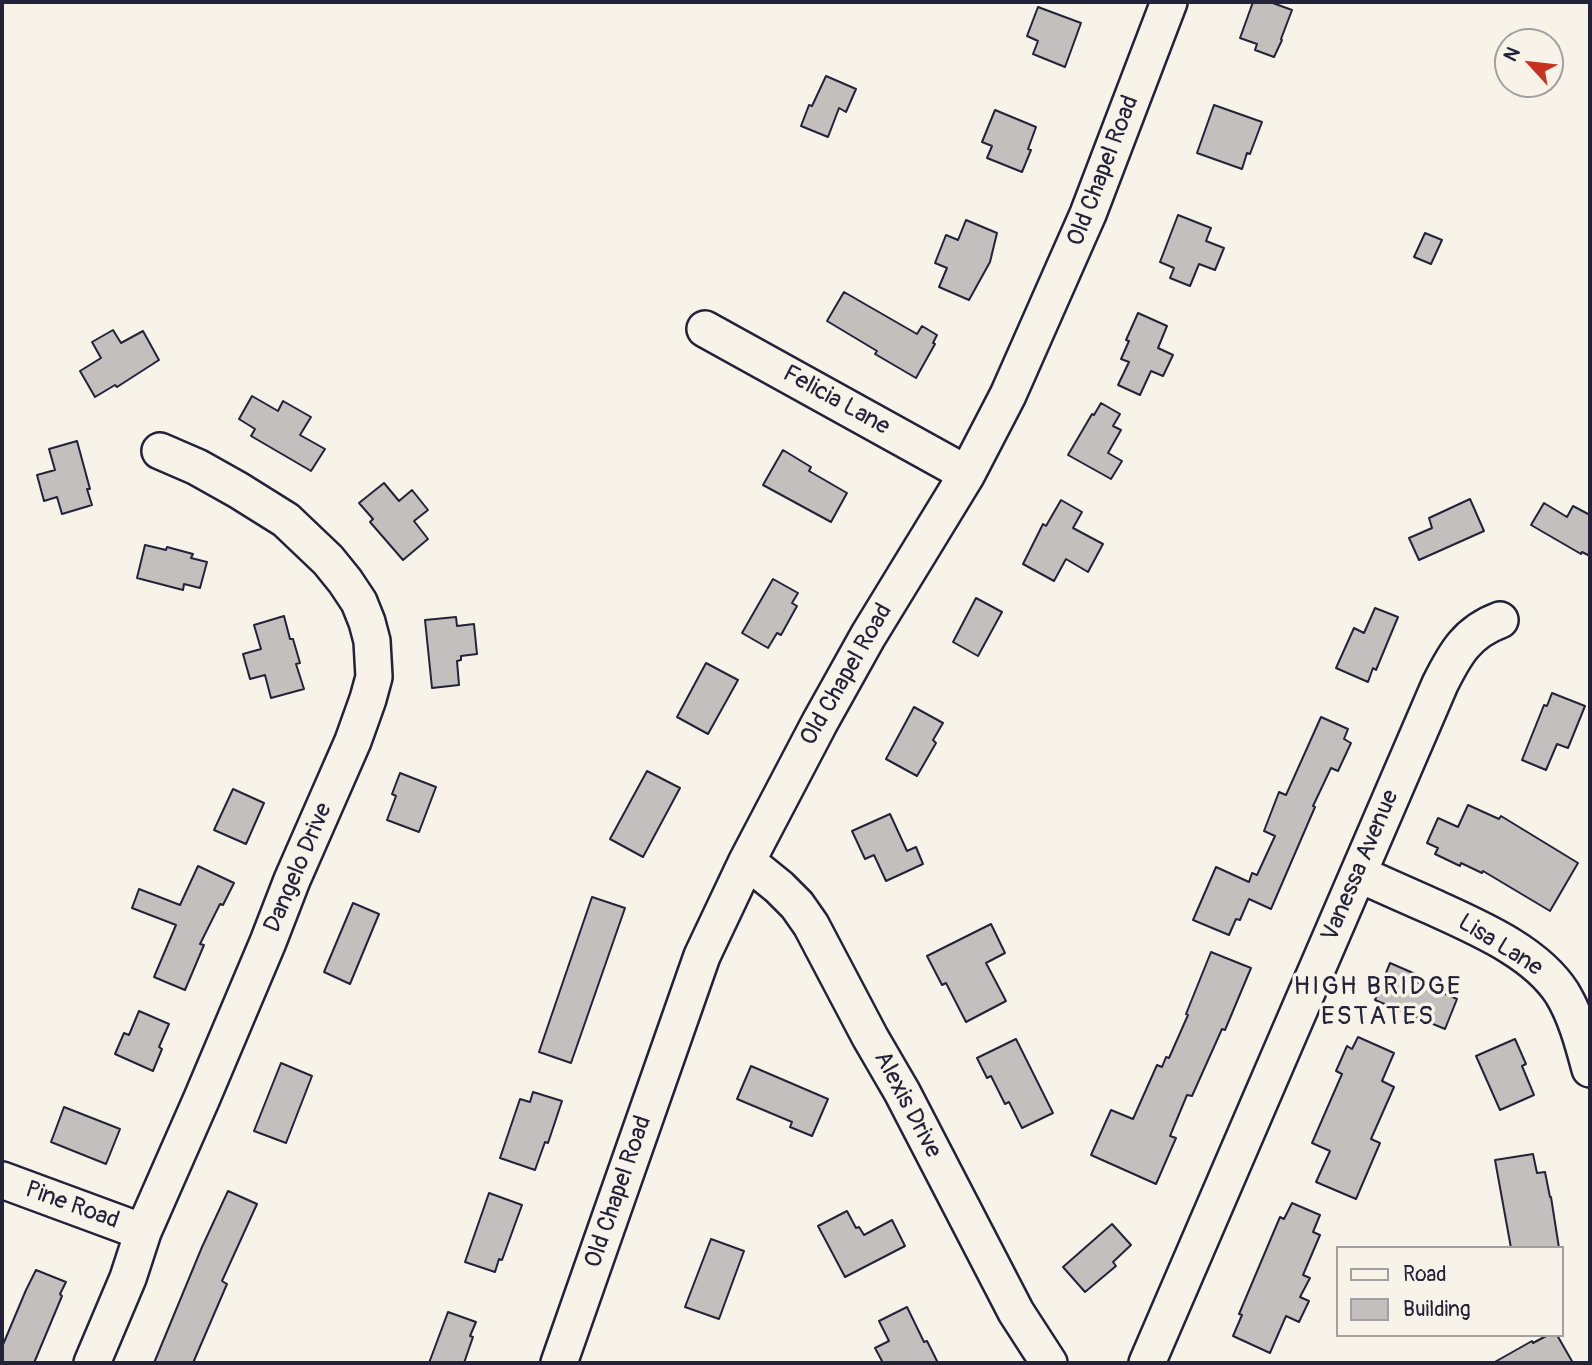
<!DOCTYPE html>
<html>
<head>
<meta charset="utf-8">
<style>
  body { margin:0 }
  #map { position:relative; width:1592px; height:1365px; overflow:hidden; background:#f7f3e8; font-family:Pangolin,sans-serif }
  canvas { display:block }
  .frame { position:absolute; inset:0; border:4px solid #22223b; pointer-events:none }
  .legend { position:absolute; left:1336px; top:1246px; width:228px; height:91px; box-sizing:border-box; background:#f7f3e8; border:2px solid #a29fa3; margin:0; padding:9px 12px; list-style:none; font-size:21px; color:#22223b }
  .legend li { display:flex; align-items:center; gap:14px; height:35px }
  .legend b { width:35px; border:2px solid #a29fa3 }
  .north { position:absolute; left:1494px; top:28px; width:70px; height:70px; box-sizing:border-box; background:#f7f3e8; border:2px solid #a29fa3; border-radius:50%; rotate:297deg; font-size:19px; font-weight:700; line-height:28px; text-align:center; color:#22223b }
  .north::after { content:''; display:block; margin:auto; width:24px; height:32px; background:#c8321e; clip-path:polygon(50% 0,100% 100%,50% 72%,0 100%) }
</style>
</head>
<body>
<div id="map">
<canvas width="1592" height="1365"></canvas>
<div class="frame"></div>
<ul class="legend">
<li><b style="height:9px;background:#f7f3e8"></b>Road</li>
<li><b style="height:19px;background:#c2bfbd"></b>Building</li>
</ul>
<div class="north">N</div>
</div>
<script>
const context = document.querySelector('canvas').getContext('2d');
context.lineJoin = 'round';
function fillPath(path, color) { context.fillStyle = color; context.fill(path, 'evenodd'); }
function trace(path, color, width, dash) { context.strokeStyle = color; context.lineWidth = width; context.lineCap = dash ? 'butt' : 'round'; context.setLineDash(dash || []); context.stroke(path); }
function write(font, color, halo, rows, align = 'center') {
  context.font = font + ' Pangolin,sans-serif'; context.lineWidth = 7; context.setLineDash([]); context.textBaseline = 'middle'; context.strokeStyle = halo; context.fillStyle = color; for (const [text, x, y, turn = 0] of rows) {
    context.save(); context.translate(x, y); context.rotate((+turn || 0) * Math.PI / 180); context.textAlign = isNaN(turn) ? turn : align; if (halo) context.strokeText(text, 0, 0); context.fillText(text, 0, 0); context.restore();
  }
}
const building = new Path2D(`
  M1253 2H1270L1292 10 1281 39 1282 40 1274 57 1255 50 1257 44 1240 38Z
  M1038 7 1081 23 1065 67 1033 54 1038 41 1027 36Z
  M826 76 856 89 846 112 839 108 828 137 801 126 809 105 812 106Z
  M1214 105 1262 122 1250 154 1247 153 1242 169 1197 153Z
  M995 110 1036 127 1028 149 1031 150 1022 172 987 158 992 146 982 142Z
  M1178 215 1211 228 1206 241 1224 248 1215 270 1199 264 1190 286 1170 278 1174 268 1160 262Z
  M966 220 997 233 990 262 969 300 939 287 947 268 935 263 946 235 958 240Z
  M1425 233 1442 240 1431 264 1414 257Z
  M844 292 917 334 922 326 937 335 933 343 935 344 916 378 875 354 877 351 827 321Z
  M1138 313 1167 326 1158 348 1173 355 1163 376 1151 371 1140 395 1118 385 1129 362 1121 359 1129 341 1126 340Z
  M113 330 121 343 143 331 159 360 117 387 115 385 95 397 80 371 101 358 92 342Z
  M252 396 278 411 283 401 311 417 300 435 325 449 311 471 251 436 255 429 239 419Z
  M1101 403 1120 414 1113 426 1121 430 1108 453 1122 461 1111 479 1068 455 1092 414 1094 415Z
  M77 441 90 489H87L92 505 62 514 57 497 44 501 37 475 55 470 49 449Z
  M783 450 811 467 809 471 847 493 831 522 763 485Z
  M384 483 399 501 412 490 428 510 414 521 428 539 403 560 370 522 373 519 359 503Z
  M1470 499 1484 531 1419 560 1409 538 1432 528 1429 518Z
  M1061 500 1082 512 1073 528 1103 544 1088 572 1066 559 1054 581 1023 564 1043 524 1046 526Z
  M1544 503 1567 517 1573 506 1590 515V556L1582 552 1581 554 1531 525Z
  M145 545 166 550 167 547 193 554 191 558 207 562 200 588 184 584 183 590 137 578Z
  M773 579 798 593 792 603 797 606 781 635 777 633 768 648 742 633Z
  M976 598 1002 612 978 656 953 642Z
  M1375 608 1398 617 1376 670 1373 668 1368 682 1336 668 1354 628 1364 633Z
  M284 616 290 639H293L300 663 296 664 304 689 271 698 265 675 250 679 243 654 261 649 254 625Z
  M456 617 457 626 474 624 477 654 461 656V660L457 661 459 685 432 688 425 620Z
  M706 663 738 680 708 734 677 717Z
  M1552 693 1585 706 1568 748 1557 744 1546 770 1522 760 1544 705 1547 706Z
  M914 707 943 723 933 740 936 743 917 776 886 759Z
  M1321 717 1348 729 1344 739 1351 743 1338 771 1331 768 1313 806 1315 807 1271 909 1249 899 1240 920 1236 919 1229 935 1193 920 1216 867 1249 882 1252 873 1257 875 1275 836 1264 831 1279 792 1286 795Z
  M647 771 680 788 643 857 610 839Z
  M400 773 436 787 419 832 387 820 396 796 392 794Z
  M233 789 264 803 246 844 214 830Z
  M1468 805 1499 819 1501 816 1578 863 1550 911 1483 871 1482 873 1461 863 1460 866 1435 854 1438 848 1427 843 1438 818 1458 827Z
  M890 814 907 851 916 847 923 864 886 881 874 855 865 859 852 831Z
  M198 866 234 883 223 905 220 904 200 944 204 945 185 990 154 977 176 925 132 908 139 889 180 905Z
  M592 897 625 908 571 1063 539 1052Z
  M353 903 379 914 350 984 324 972Z
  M991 924 1005 953 986 963 1006 1001 966 1022 946 983 942 985 927 956Z
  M1211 952 1251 968 1225 1030 1222 1029 1192 1096 1187 1095 1170 1136 1176 1138 1156 1184 1091 1155 1111 1110 1133 1119 1157 1065 1162 1067 1166 1057 1169 1058 1188 1015 1186 1014Z
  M1390 963 1420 976 1417 982 1457 999 1445 1029 1375 1000Z
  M139 1011 169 1024 159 1047 162 1049 153 1071 115 1054 124 1033 129 1035Z
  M1358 1037 1394 1053 1382 1081 1394 1087 1371 1139 1380 1143 1356 1199 1316 1182 1330 1151 1312 1143 1342 1074 1336 1071 1347 1046 1352 1049Z
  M1016 1039 1053 1113 1022 1128 1009 1102 1005 1104 991 1076 987 1078 977 1058Z
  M1515 1039 1526 1064 1522 1066 1534 1095 1500 1110 1476 1056Z
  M281 1063 312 1076 286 1143 254 1131Z
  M751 1066 828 1099 812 1136 790 1127 792 1122 737 1099Z
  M533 1092 562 1101 548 1143 545 1142 535 1170 500 1158 520 1099 530 1102Z
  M64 1107 120 1129 106 1164 51 1142Z
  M1533 1154 1537 1173 1545 1172 1550 1197H1551L1559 1248H1511L1495 1160Z
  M228 1191 257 1204 222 1281 227 1284 193 1363H154L202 1247Z
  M489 1193 522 1205 502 1260 499 1259 495 1272 465 1262Z
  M1292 1203 1320 1215 1313 1232 1320 1235 1303 1275 1310 1278 1300 1297 1309 1301 1299 1322 1286 1316 1270 1353 1233 1336 1242 1315 1239 1314 1280 1217 1284 1219Z
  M847 1211 856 1228 859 1227 864 1235 892 1220 905 1246 845 1277 818 1226Z
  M1112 1224 1131 1245 1113 1262 1116 1266 1085 1292 1063 1267Z
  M711 1239 744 1251 719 1319 685 1307Z
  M36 1270 66 1282 60 1294 62 1296 34 1363H2V1347L26 1290Z
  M907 1307 924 1342 927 1341 938 1363H883L875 1348 889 1341 879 1321Z
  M448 1312 476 1322 470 1336 473 1337 464 1363H429Z
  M1548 1335H1557L1573 1363H1493L1532 1341 1533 1343Z`);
fillPath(building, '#c2bfbd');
trace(building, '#22223b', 2);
const minor = new Path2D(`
  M705 329 967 474
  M746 863 758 870 779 887 797 905 811 925 870 1037 902 1092 1016 1312 1049 1363
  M1359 874C1383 885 1408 896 1433 907 1476 927 1535 951 1562 993 1576 1016 1583 1043 1590 1069
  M2 1180 143 1232
  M92 1363 128 1278 143 1232 202 1098 268 942 292 880 353 741 368 699 374 677 372 641 367 622 359 602 345 581 328 560 286 520 238 490 197 467 160 451
  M559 1363 702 956 746 863 820 722 868 636 967 474 1008 395 1088 214 1169 2
  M1147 1363 1440 684C1455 654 1467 632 1500 620`);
trace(minor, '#22223b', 40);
trace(minor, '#f7f3e8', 35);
write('24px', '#22223b', '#f7f3e8', [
  ["Old Chapel Road",1104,171,-69],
  ["Felicia Lane",836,401,29],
  ["Old Chapel Road",847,675,-60],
  ["Vanessa Avenue",1361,866,-67],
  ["Dangelo Drive",299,868,-67],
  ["Lisa Lane",1500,946,32],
  ["Alexis Drive",907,1105,62],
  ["Old Chapel Road",619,1192,-71],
  ["Pine Road",72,1206,20]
]);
context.letterSpacing = '2px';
write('26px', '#22223b', '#f7f3e8', [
  ["HIGH BRIDGE",1378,987],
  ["ESTATES",1378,1017]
]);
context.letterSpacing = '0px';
</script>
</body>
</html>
